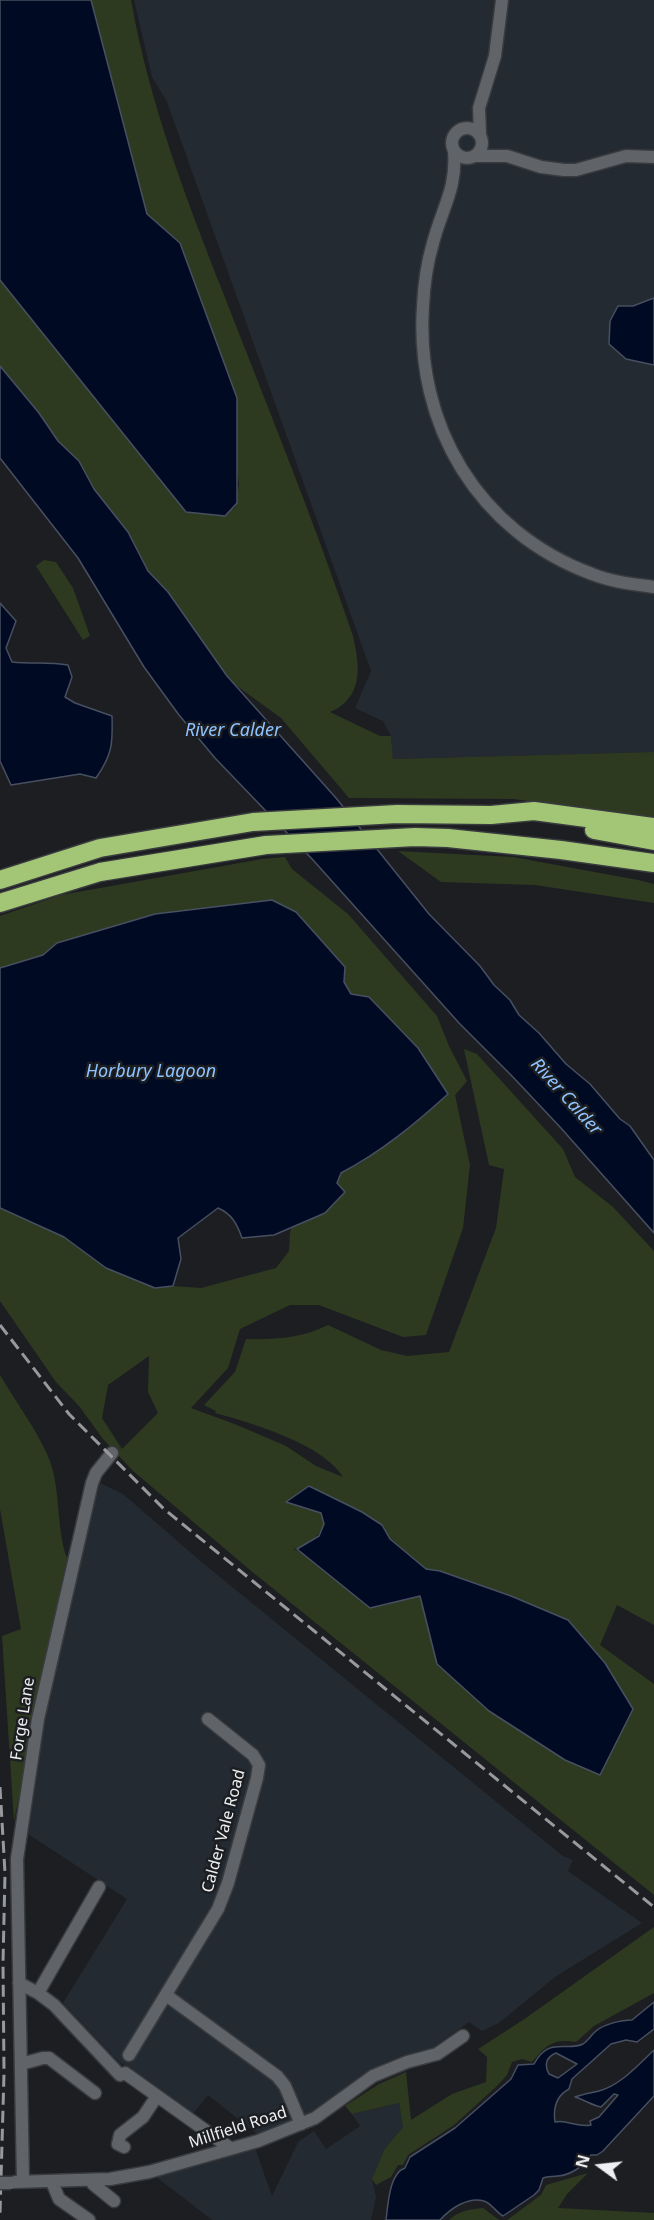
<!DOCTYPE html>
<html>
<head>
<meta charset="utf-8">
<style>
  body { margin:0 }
  #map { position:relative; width:654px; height:2220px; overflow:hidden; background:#1c1e22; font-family:"Noto Sans",sans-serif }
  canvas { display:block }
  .north { position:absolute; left:570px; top:2136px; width:60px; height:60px; -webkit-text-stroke:4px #1c1e22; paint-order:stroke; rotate:285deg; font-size:16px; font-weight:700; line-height:24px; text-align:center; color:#edeff1 }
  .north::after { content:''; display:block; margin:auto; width:21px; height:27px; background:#edeff1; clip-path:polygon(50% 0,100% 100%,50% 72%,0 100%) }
</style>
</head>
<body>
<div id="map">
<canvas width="654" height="2220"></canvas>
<div class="north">N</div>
</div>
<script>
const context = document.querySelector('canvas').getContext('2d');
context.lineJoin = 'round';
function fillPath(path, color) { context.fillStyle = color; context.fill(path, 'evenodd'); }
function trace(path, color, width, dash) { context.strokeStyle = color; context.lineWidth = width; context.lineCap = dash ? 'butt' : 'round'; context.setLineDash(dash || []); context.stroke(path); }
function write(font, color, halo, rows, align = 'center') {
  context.font = font + ' "Noto Sans",sans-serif'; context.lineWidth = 5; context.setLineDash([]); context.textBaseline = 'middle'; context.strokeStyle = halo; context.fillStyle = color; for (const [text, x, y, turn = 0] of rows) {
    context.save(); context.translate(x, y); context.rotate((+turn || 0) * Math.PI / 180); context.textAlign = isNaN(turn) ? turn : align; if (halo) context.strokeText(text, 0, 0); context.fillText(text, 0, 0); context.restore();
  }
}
fillPath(new Path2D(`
  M134 0H654V752L393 759 391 736 383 721 355 708 371 671 167 102 152 77Z
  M96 1473 100 1483 123 1494 204 1564 563 1856 573 1860 568 1871 642 1923 555 1977 499 2023 482 2031 469 2022 432 2048 401 2056 380 2065 324 2106 258 2135 208 2095 192 2115 118 2061 63 2003 127 1899 28 1834 43 1732 42 1717Z
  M399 2103 403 2127 384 2150 372 2179 376 2197 371 2220H212L155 2176 255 2148 272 2196 298 2142 314 2131 326 2149 360 2126 352 2114Z`), '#232a32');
fillPath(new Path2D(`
  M88 0H131C149 102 186 199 224 295 268 408 314 521 353 636 358 659 364 688 342 705 339 708 334 710 330 712L380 736H391L393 759 654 752V817L513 799 349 798 281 718 226 678 148 572 110 512 0 368V277L226 510 235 508 239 484 235 456 144 215Z
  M44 560 56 562 73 588 90 636 83 640 36 566Z
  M398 851 513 857 638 880 654 884V903L535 885 441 882Z
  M285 857 292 869 348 914 437 1016 449 1046 467 1081 455 1095 470 1165 463 1228 426 1335 403 1337 319 1305H290L240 1329 228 1368 191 1408 237 1425 286 1446 316 1466 343 1477C323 1444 252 1423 215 1413L216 1411 204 1405 235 1372 246 1339C273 1340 303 1338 328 1325L381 1350 407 1356 449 1352 496 1228 504 1169 489 1165 464 1049 477 1054 563 1149 575 1177 613 1207 654 1251V1625L617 1605 600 1645 654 1684V1895L250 1570 132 1470 103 1439 79 1406 56 1382 0 1301V1208L64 1237 106 1268 155 1288 173 1286 201 1288 276 1268 289 1251 290 1232 292 1227 325 1213 345 1192 337 1183 341 1173 361 1163 448 1095 418 1048 369 997 351 994 344 982 272 900 155 914 58 943 43 955 0 968V916L61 895 262 859ZM149 1356 148 1392 158 1413 122 1449 102 1418 108 1385ZM309 1486 362 1512 382 1525 390 1539 426 1569 440 1571 511 1596 600 1775 565 1760 489 1711 437 1664 420 1596 293 1549C306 1549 319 1535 325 1524L321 1513 287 1502Z
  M0 1375C14 1399 36 1429 47 1454 62 1487 55 1525 67 1558L14 1821 2 1636 21 1629 0 1509Z
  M654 1927V1993L594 2026 576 2042C554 2038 546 2045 532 2062L522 2059 512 2062 507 2075 497 2086 454 2125 408 2155 403 2165H398L391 2177 376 2185 372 2179 384 2150 403 2127 399 2103 352 2114 345 2106 379 2084 406 2072 411 2120 452 2094 486 2082 487 2057 478 2049 523 2020Z
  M588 2173 567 2194 558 2208 654 2213V2220H507L541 2195 546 2185Z
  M483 2208 499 2220H449C458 2211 471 2209 483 2208Z`), '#2e3a20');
const water = new Path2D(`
  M0 0H91L147 214 180 243 237 398V503L225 516 186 512 0 280Z
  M654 298V365L626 359 609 344 610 321 618 306H633Z
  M0 366 39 413 58 441 79 461 94 489 128 532 148 571 168 592 227 676 336 798 429 914 480 966 494 985 510 1000 519 1015 539 1033 566 1064 590 1084 620 1119 630 1126 654 1160V1233L560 1127 511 1075 459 1023 313 860 215 758 179 715 144 667 78 558 0 458Z
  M0 603 16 621 6 648 12 662C32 664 49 662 68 665L72 677 65 697 75 703 112 716C113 744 112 755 96 778L80 774 11 785 0 761Z
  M272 900 296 912 345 967 344 982 351 994 369 997 418 1048 448 1094C415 1124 381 1152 341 1173L337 1183 345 1192 325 1213 274 1235 242 1238C237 1224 232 1214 218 1208L178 1238 181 1259 173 1286 155 1288 106 1268 64 1237 0 1208V968L43 955 57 943 155 914Z
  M309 1486 362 1512 382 1525 390 1539 426 1569 440 1571 511 1596 568 1620 605 1663 633 1709 600 1775 565 1760 489 1711 437 1664 420 1596 370 1608 297 1549 319 1536 324 1524 321 1513 286 1502Z
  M654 2002V2029L637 2042 626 2040 611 2044 572 2079 569 2089C556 2096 553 2108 555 2122 566 2119 578 2128 591 2125L590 2121 599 2117 618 2095 614 2094 601 2107C591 2105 585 2100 575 2097 583 2094 591 2093 599 2091 621 2085 638 2065 654 2050V2096L603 2151 597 2155H591C584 2166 571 2175 558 2176 552 2177 548 2176 543 2178L539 2190 534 2195 503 2216C496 2212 491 2203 484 2201 468 2196 450 2209 440 2220H386C388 2206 389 2173 405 2168L410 2157 455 2128 511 2079 518 2065 534 2064C549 2036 566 2052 583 2044 589 2040 591 2035 596 2031 604 2024 622 2020 632 2020ZM556 2053 577 2064 558 2078 549 2074C544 2065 546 2057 556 2053Z`);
fillPath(water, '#000b23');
trace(water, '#474f61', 1.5);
const minor = new Path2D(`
  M452 143a15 15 0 1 1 30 0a15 15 0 1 1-30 0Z
  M480 133 479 108 495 56 502 0
  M454 151C457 189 442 208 433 243 427 263 424 285 423 306 415 425 478 532 592 574 612 582 633 584 654 587
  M475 156H507L541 167 564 170H576L626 156 654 157
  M19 1983 38 1993 54 2005 120 2075 125 2073 230 2148
  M38 1993 99 1887
  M166 1995 277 2076 285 2086 301 2124
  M129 2055 218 1909 228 1883 257 1778 259 1765 253 1755 208 1719
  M21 2064 43 2058H49L95 2093
  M124 2147 118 2144 120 2135 143 2117 157 2096
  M92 2180 93 2184 114 2201
  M23 2181 17 1859 38 1719 92 1483 96 1473 112 1453
  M15 2182 110 2179 149 2172 258 2141 315 2118 373 2076 407 2062 437 2054 463 2036
  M52 2182 59 2199 89 2220`);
const highway = new Path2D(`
  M594 830 654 841
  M0 880 100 848 253 822 397 814 491 815 534 811 654 827
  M0 903 100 872 266 845 415 837 448 838 561 850 654 863`);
trace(minor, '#393b3e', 15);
trace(highway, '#393b3e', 21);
trace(minor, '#606468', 12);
trace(highway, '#a2c675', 18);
trace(new Path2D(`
  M0 1325 69 1414 164 1509 654 1907
  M0 1787 5 1873 3 1963 4 2074 0 2213`), '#97999c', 3, [12, 6]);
const minorBridge = new Path2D(`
  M0 2183H11`);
trace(minorBridge, '#393b3e', 15, []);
trace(minorBridge, '#606468', 12);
write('16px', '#edeff1', '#1c1e22', [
  ["Forge Lane",23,1719,-81],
  ["Calder Vale Road",224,1831,-75],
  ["Millfield Road",238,2128,-18]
]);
write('italic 18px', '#8fc3ff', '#1c1e22', [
  ["River Calder",233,731],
  ["Horbury Lagoon",151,1072],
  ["River Calder",566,1097,48]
]);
</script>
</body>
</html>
